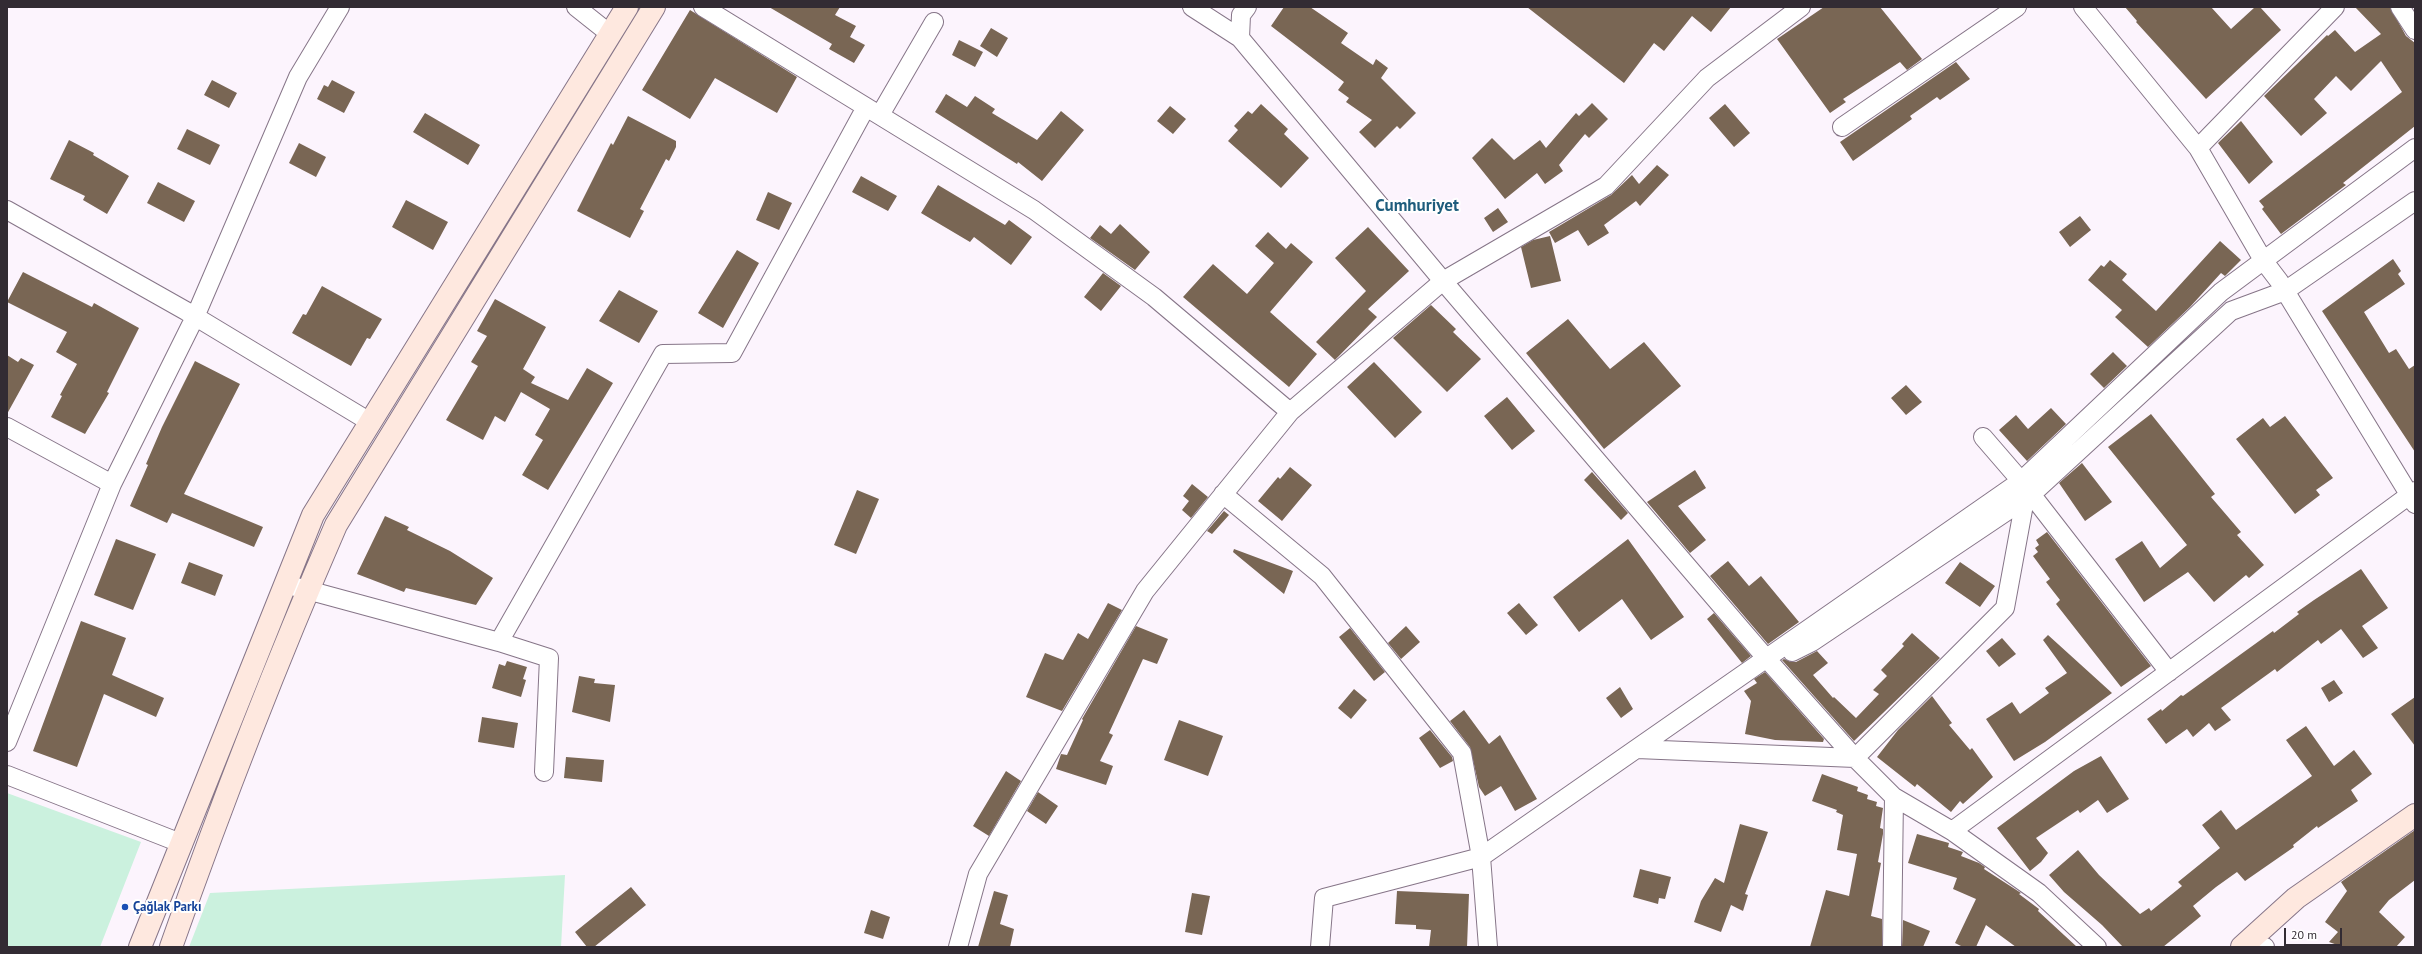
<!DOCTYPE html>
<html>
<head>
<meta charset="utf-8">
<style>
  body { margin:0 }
  #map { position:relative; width:2422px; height:954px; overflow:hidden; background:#fcf4fd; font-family:"PT Sans",sans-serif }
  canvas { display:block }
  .frame { position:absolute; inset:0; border:8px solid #322b33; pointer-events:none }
  .scale { position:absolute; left:2284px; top:928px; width:58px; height:18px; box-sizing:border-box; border:2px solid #322b33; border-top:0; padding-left:5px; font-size:12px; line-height:14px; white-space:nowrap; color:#322b33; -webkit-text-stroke:3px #fff; paint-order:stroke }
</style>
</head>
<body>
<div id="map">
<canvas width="2422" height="954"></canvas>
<div class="frame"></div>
<div class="scale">20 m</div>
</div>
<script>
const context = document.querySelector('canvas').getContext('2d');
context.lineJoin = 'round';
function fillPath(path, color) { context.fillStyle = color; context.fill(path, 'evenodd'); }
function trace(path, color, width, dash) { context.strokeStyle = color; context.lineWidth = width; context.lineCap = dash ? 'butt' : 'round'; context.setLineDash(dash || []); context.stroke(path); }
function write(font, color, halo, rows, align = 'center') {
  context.font = font + ' "PT Sans",sans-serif'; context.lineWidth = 4; context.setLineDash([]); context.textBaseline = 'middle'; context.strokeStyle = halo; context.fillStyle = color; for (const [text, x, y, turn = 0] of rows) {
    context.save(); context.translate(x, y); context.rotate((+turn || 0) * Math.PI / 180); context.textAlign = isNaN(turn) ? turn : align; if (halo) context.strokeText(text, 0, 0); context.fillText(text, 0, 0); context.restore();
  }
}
fillPath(new Path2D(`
  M7 793 141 842 100 947H7Z
  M565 875 561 947H189L210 893Z`), '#cbf1de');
fillPath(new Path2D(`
  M769 7H840L835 15 856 26 850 37 865 45 854 63 829 49 832 44Z
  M1284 7H1310L1348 33 1341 43 1373 65 1376 59 1388 68 1381 78 1416 113 1400 129 1397 126 1375 148 1359 132 1372 120 1346 102 1349 98 1338 90 1344 82 1271 26Z
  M1527 7H1731L1711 32 1692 16 1664 51 1654 43 1624 83Z
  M1824 7H1880L1922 59 1907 70 1900 62 1843 99 1846 102 1830 113 1777 39Z
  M2125 7H2211L2231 29 2255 7H2260L2281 30 2206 99 2136 22 2137 21Z
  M2355 7H2390L2406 36 2415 43V126L2343 183 2346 185 2281 234 2262 209 2264 207 2259 201 2402 92 2381 61 2351 91 2336 76 2314 99 2327 113 2301 136 2264 96 2327 35 2328 36 2335 30 2355 52 2381 34Z
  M690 10 797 77 777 113 715 78 690 119 642 90Z
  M991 28 1008 38 997 57 980 46Z
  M959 40 983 52 975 67 952 55Z
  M1956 62 1970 79 1940 100 1937 97 1910 116 1912 119 1853 161 1840 142Z
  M212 80 237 93 229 108 204 95Z
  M332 80 355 92 344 113 317 99 324 85 328 87Z
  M946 94 967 107 975 96 995 109 992 113 1037 140 1061 111 1084 130 1042 181 1018 162 1017 164 935 112Z
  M1592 103 1608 119 1589 138 1585 134 1559 165 1563 171 1545 184 1537 173 1505 199 1472 158 1492 138 1514 160 1540 140 1546 148 1576 113 1579 116Z
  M1261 104 1288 129 1284 134 1309 158 1281 188 1228 141 1238 130 1234 126 1248 111 1252 114Z
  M1725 104 1750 133 1734 147 1709 118Z
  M1170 106 1186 119 1173 134 1157 121Z
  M425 113 480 145 468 165 413 132Z
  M628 116 676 141V147L669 161 666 159 640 209 644 211 630 238 577 211 611 143 613 145Z
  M2241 121 2273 162 2249 184 2218 143Z
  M187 129 220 145 210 165 177 149Z
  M69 140 94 153 93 155 129 176 107 214 83 200 85 196 50 179Z
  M299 143 326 157 316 177 289 163Z
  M1657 165 1669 175 1640 206 1636 201 1604 225 1609 233 1588 246 1578 230 1555 243 1549 232 1611 195 1632 175 1639 184Z
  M861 176 897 196 888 211 852 192Z
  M158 182 195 201 184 222 147 203Z
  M938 185 1005 225 1009 220 1032 237 1011 265 974 237 970 242 921 213Z
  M768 192 792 203 779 230 756 220Z
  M406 200 448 222 433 250 392 227Z
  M1498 208 1508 222 1493 232 1484 218Z
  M2080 216 2091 230 2070 247 2059 232Z
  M1120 224 1150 252 1135 270 1090 238 1100 225 1111 234Z
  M1368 227 1409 271 1368 309 1377 317 1335 360 1316 342 1366 291 1335 258Z
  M1268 232 1286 249 1291 243 1313 262 1270 312 1317 354 1289 387 1183 297 1213 264 1247 294 1274 263 1255 246Z
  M1550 236 1561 281 1531 288 1521 247 1533 240Z
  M2220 241 2241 260 2225 276 2221 273 2190 307 2148 347 2115 317 2122 310 2088 280 2101 265 2104 267 2110 260 2127 274 2122 280 2156 311Z
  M737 250 759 263 723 328 698 313Z
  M2393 259 2401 271 2398 274 2405 284 2364 312 2389 353 2396 349 2409 369 2415 365V452L2322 311Z
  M23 272 92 307 94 303 139 328 107 392 109 393 85 434 51 417 62 396 60 395 77 364 56 352 67 332 7 302Z
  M1103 273 1121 286 1101 311 1084 297Z
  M322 286 382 319 370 339 367 338 351 366 292 333 303 314 306 315Z
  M619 290 658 311 639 343 599 321Z
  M495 299 546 327 523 369 535 377 531 383 568 400 587 368 613 383 548 490 522 475 543 440 535 435 550 409 521 392 505 422 495 416 483 440 446 420 478 366 471 362 487 336 477 331Z
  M1431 305 1456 329 1453 332 1481 359 1447 392 1393 338Z
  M1568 319 1610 369 1644 342 1681 386 1604 449 1526 353Z
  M2113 352 2127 366 2104 388 2090 374Z
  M7 355 18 362 21 358 34 365 7 414Z
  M195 361 240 384 184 494 263 527 254 547 172 513 167 523 130 506 148 465 146 464 162 427Z
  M1374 362 1422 412 1395 438 1347 387Z
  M1906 385 1922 402 1906 415 1891 398Z
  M1507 397 1535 431 1512 450 1484 416Z
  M2051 408 2066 424 2027 461 1999 430 2016 415 2028 429Z
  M2151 414 2215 494 2211 497 2241 532 2237 535 2264 565 2249 578 2246 575 2214 602 2188 572 2144 602 2115 559 2142 541 2160 568 2187 545 2108 447Z
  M2285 416 2333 478 2316 490 2320 495 2295 514 2236 439 2263 418 2270 427Z
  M2082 463 2112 502 2085 521 2059 483Z
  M1290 467 1312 485 1282 521 1258 501 1278 477 1280 479Z
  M1695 470 1706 488 1678 506 1706 540 1690 553 1647 502Z
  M1592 472 1628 513 1621 520 1584 480Z
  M1192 484 1208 497 1191 518 1182 510 1189 501 1183 496Z
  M857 490 879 499 856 554 834 545Z
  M1224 511 1229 515 1212 534 1207 531Z
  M385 516 409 527 407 530 450 551 493 578 476 605 406 588 404 592 357 574Z
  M2047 532 2151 666 2121 687 2056 604 2060 600 2046 582 2050 579 2033 556 2038 552 2035 548 2039 545 2036 540Z
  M116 539 156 554 133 610 94 595Z
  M1628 539 1684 617 1651 640 1622 599 1579 632 1553 597Z
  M1234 549 1293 571 1284 594 1233 552Z
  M1728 561 1749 586 1761 576 1799 622 1768 644 1710 576Z
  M189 562 223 575 215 596 181 583Z
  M1960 562 1995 586 1980 607 1945 583Z
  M2361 569 2388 608 2362 626 2378 648 2363 658 2341 629 2321 644 2318 640 2277 672 2275 669 2221 708 2231 720 2215 731 2209 723 2193 737 2187 729 2166 744 2147 719 2161 709 2162 711 2181 695 2183 696 2273 631 2274 633 2299 614 2297 612 2314 600Z
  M1108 603 1122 610 1062 711 1026 697 1045 653 1063 660 1078 633 1088 639Z
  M1519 603 1538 625 1526 635 1507 613Z
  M1714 613 1751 656 1742 663 1707 619Z
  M81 621 126 638 112 675 164 698 156 717 104 694 77 767 33 751Z
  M1136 626 1168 639 1157 664 1143 659 1109 733 1113 735 1100 761 1113 766 1106 785 1056 769 1061 754 1067 755 1083 720 1082 719Z
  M1406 626 1420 642 1401 659 1388 643Z
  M1350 628 1385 672 1374 681 1339 637Z
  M1912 633 1940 658 1854 741 1782 660 1784 659 1791 662H1796L1817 651 1828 663 1813 675 1833 698 1834 697 1856 718 1879 694 1873 690 1887 676 1881 670 1904 646 1902 644Z
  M2048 635 2112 693 2045 742 2014 761 1986 719 2012 702 2020 714 2049 693 2045 688 2067 673 2043 640Z
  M2002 638 2016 654 1999 667 1986 651Z
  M507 661 527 667 523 679 526 680 521 697 492 688 499 664 505 666Z
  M1765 672 1824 739 1823 742 1775 740 1745 734 1751 701 1744 691 1757 683 1754 679Z
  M579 676 595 679 594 683 615 685 610 722 572 712Z
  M2334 680 2343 693 2329 702 2321 688Z
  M1620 687 1633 709 1621 718 1606 698Z
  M1354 689 1367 700 1351 719 1338 708Z
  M1932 696 1952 723 1949 725 1970 750 1972 748 1993 777 1963 804 1960 801 1951 812 1917 784 1915 787 1877 757 1898 730Z
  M2415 697V746L2391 714Z
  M1464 710 1489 744 1500 735 1537 799 1515 811 1501 786 1485 796 1479 787 1470 747 1450 721Z
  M482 717 518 723 514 748 478 742Z
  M1179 720 1223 736 1208 776 1164 760Z
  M2306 726 2334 766 2354 750 2372 774 2351 790 2358 801 2318 828 2317 826 2293 845 2294 847 2245 881 2237 872 2216 887 2193 906 2201 916 2163 947H2123L2102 925 2064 892 2049 875 2078 850 2099 875 2140 914 2149 908 2151 911 2182 886 2178 882 2220 848 2202 825 2221 810 2236 830 2312 776 2286 740Z
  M1430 730 1452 757 1453 761 1440 768 1419 738Z
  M2101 756 2129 799 2107 813 2098 800 2080 813 2078 810 2036 838 2048 853 2041 862 2030 871 1997 828 2074 771Z
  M566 757 604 760 602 782 564 778Z
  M1006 771 1021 781 989 836 973 826Z
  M1822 774 1858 787 1857 791 1868 795 1867 799 1877 802 1876 806 1883 808 1880 828 1883 829V834L1878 862 1881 863 1871 916 1882 919V947H1810L1826 890 1849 896 1857 854 1837 850 1843 815 1836 812 1837 810 1812 801Z
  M1038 792 1058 806 1046 824 1027 811Z
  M1740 824 1768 832 1745 894 1748 895 1743 911 1731 905 1721 932 1694 922 1701 901 1715 878 1724 883Z
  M2415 830V880L2389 900 2379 912 2405 937 2396 947H2343L2329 942 2338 932 2325 922 2347 891 2341 882Z
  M1917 834 1949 843 1948 847 1963 852 1961 856 1979 863 1985 867 1984 869 2021 893 2019 894 2039 909 2038 911 2077 947H2016L1986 925 1976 947H1963L1955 943 1976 899 1953 889 1957 878 1908 863Z
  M1640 869 1671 877 1665 899 1659 898 1658 904 1633 897Z
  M631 887 646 905 594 947H587L575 932Z
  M994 891 1008 895 1000 924 1014 929 1010 947H978Z
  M1397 891 1469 894 1467 947H1429L1431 930 1416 929V925L1395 924Z
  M1192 893 1210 896 1202 935 1185 932Z
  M871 910 890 917 883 939 864 933Z
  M1903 920 1930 931 1923 947H1902Z`), '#796654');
const street = new Path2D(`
  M576 7 610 34
  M703 7 1034 210 1154 297 1290 412
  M1192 7 1240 38
  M1247 7 1241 15 1240 38 1443 281 1766 658 1855 758 1894 797 1952 831 2039 893 2097 947
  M2083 7 2198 148 2263 260 2279 281 2415 504
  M2400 7 2415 30
  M880 115 934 22
  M1842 127 2017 7
  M2198 148 2335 7
  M7 210 186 311 370 422
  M7 427 112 484 195 317 298 77 340 7
  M1983 437 2021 481 2169 672
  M1223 494 1322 576 1462 753 1481 857 1488 947
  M285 584 499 642 663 354 732 353 866 107
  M499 642 549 658 544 772
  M1792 652 1812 642 2031 495 2231 311 2285 291 2415 201
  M7 742 112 484
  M1637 749 1855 758 2005 608 2025 499
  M7 775 183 844
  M1952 831 2415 491
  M2245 945 2265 947
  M958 947 978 874 1145 591 1290 412 1443 281 1606 186 1707 78 1801 7
  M1320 947 1324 898 1481 857 2021 481 2221 292 2415 148
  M1892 947 1894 797`);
const secondary = new Path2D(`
  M140 947 313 515 627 7
  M171 947C221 805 276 663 336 525L654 7
  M2242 947 2296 898 2415 815`);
trace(street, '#867588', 20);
trace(secondary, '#867588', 24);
trace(street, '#fff', 18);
trace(secondary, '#fee8df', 22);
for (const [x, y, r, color] of [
  [125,907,4,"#1a4fb4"]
]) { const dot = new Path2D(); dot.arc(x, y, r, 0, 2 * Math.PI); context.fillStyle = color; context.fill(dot); trace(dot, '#fff', 1.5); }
write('bold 13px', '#164399', '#fff', [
  ["Çağlak Parkı",133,907]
], 'left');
write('bold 17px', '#1e5d7c', '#fff', [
  ["Cumhuriyet",1417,206]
]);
</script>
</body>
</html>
